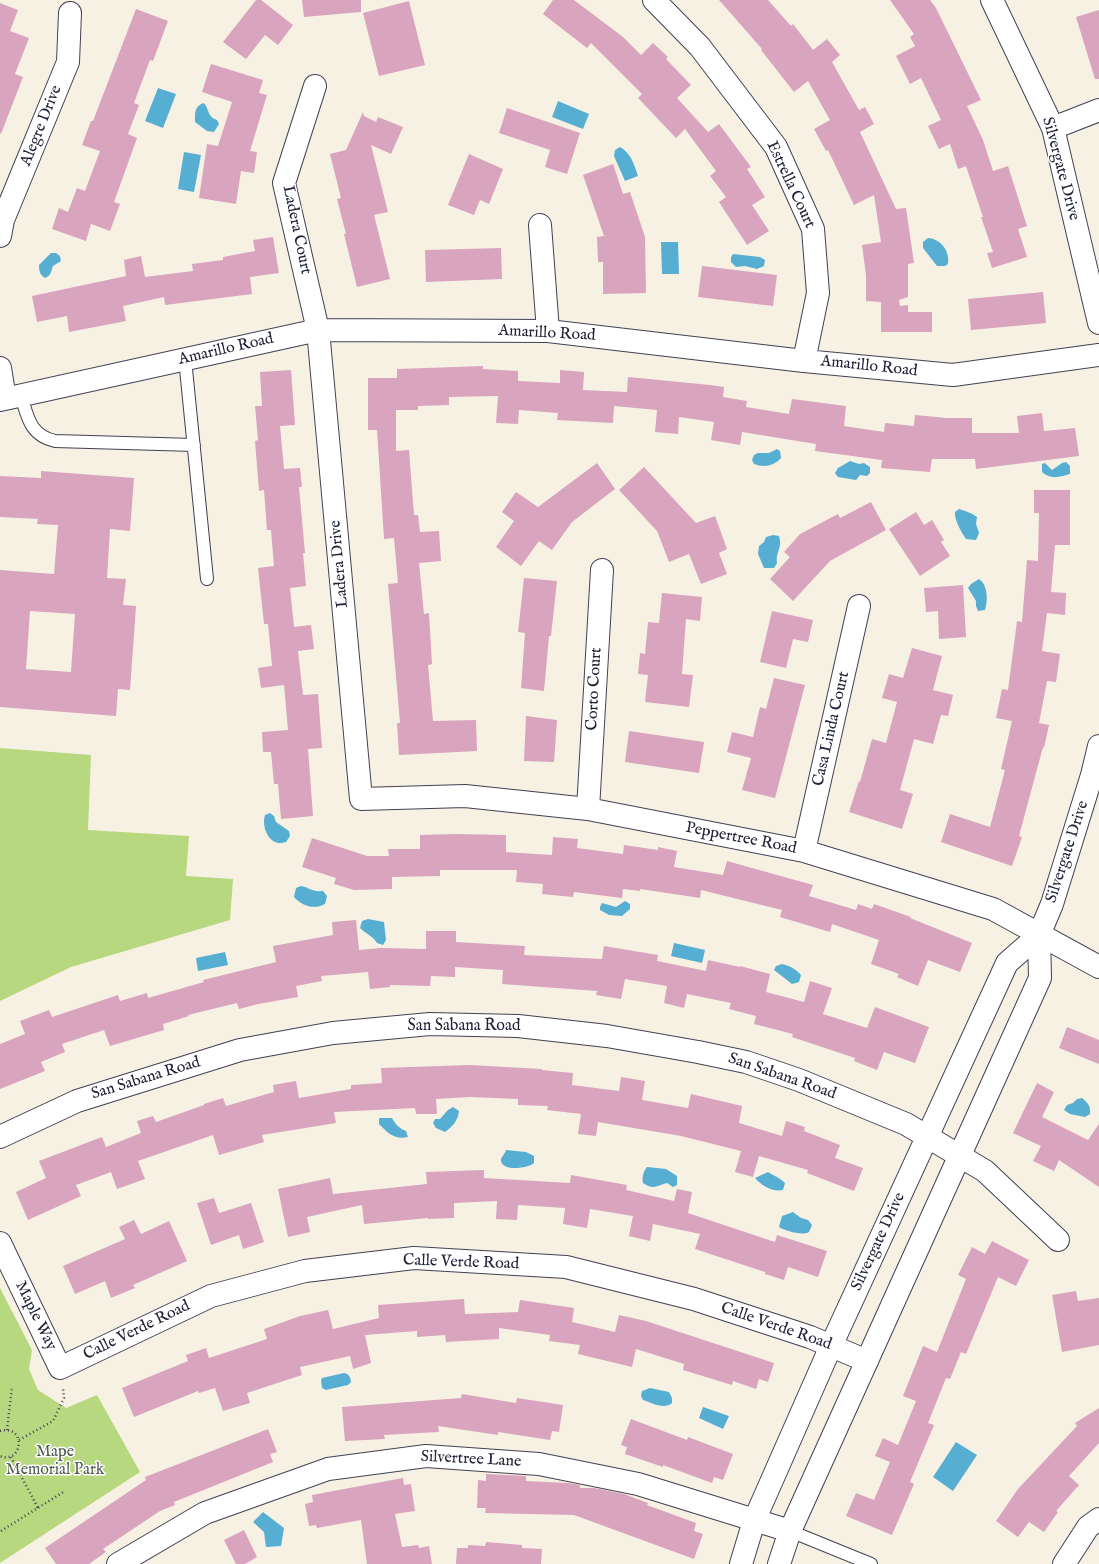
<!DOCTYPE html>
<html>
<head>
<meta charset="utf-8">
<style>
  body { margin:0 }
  canvas { display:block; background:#f7f1e3 }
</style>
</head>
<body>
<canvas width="1099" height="1564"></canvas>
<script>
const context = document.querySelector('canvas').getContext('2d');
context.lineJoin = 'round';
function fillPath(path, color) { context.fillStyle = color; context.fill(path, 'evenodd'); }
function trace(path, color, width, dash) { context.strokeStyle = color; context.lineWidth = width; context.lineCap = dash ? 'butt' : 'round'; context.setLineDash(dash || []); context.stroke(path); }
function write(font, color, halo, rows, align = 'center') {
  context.font = font + ' "IM FELL English",serif'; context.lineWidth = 3; context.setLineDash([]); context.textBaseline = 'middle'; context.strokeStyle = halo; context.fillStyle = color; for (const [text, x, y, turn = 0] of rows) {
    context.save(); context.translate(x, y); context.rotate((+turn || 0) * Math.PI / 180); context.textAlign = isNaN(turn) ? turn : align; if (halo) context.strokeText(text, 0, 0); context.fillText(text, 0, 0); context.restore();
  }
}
fillPath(new Path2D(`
  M0 748 91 755 88 830 189 836 186 876 233 879 230 920 71 967 0 1001Z
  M0 1288 32 1350 29 1369 38 1390 66 1408 97 1395 140 1472 0 1563Z`), '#b8d87f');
fillPath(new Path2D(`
  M158 88 176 94 163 128 145 121Z
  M558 101 589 114 583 129 552 117Z
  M204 103C210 111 207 116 217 120L219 124 214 132 207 131 195 122C195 113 194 106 204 103Z
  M620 147C631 153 634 164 638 176L625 181 614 156 615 150Z
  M184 152 201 155 194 192 178 189Z
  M928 238C941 239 950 251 948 264L945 266H937L923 248V242Z
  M661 242H678L679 274H662Z
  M51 253H56L60 256 61 261 53 266C51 271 51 276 45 278 40 275 39 271 39 265Z
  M733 254 760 257 765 260 764 266 757 269 745 266 736 267 731 262V257Z
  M777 449 780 451 781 458C774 466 764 468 754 464L752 460 754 455 758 453H769Z
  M850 461 859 464 864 463 870 467V473L867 476 860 475 856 480 838 477 835 473 838 468Z
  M1066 462 1070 466V474C1059 477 1051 480 1042 472V464L1045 463 1052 470 1062 463Z
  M959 509C965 511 972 513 977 517L976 524 979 533 976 540 966 539C962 533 954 520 955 512Z
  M773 535 779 536C783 547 775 553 777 563L774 568H764L758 554 759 546 764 542 766 537Z
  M979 579C988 585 988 601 985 610L978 611 976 606V601L968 588 971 584Z
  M270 813 274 816 276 822 289 831 290 836 286 842C270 848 261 828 265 815Z
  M301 886C311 888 311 892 323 891L327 896 325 904C314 910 302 906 294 897L296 888Z
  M625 901 630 904V909L622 916 609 915 600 910V907L602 903 616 907Z
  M368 919 384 922 386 940 383 945 377 943C373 936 366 934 360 928L362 921Z
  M674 943 705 950 702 963 671 956Z
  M225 952 228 965 198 971 196 958Z
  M782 964C790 966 796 969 801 975L799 982 792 984 774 970 776 966Z
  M1082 1098C1088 1103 1091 1106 1090 1114L1085 1117 1070 1114 1064 1110 1067 1105 1073 1103 1077 1099Z
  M453 1107 459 1111C458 1121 452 1127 445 1132L436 1128 433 1123 435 1119H440L448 1110Z
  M379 1118H392C395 1124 400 1129 406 1131L408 1137C394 1140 388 1133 379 1124Z
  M506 1150 526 1152 534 1156V1163C529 1168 503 1172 501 1161 500 1158 505 1154 506 1150Z
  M647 1167 666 1169 677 1176V1185L673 1187 667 1183C657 1186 653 1190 643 1183 642 1177 643 1172 647 1167Z
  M768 1172C774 1176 779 1177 785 1183L783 1190C772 1192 762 1186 755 1178Z
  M793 1212 801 1218 808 1220 812 1225 809 1232C803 1236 785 1231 779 1227L782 1216Z
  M344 1373C349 1374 350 1376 351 1382L348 1385 326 1390 322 1388 321 1380 322 1378Z
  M650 1388 669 1392 672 1398V1403C664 1410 652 1403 643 1400L641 1396 642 1391Z
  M703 1407 729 1416 723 1429 699 1418Z
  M956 1442 977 1455 953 1491 933 1477Z
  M263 1512 284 1528 281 1546 266 1547 264 1532 253 1522Z`), '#56aed3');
fillPath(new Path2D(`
  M256 0H261L293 25 278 45 265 35 246 59 223 42Z
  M302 0H361V12L304 17Z
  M553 0H574L623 37 641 55 653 43 668 57 666 59 691 85 677 98 708 132 719 124 751 167 747 169 765 197 752 205 769 231 747 245 719 202 726 197 710 176 716 171 685 129 676 138 638 98 642 94 591 43 587 48 543 14Z
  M719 0H768L791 26 793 24 813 50 827 39 840 55 832 62 859 110 865 107 874 124 860 132 896 209 906 208 914 263 908 264V297L899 300 900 306 908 305V312H932V332H881V302L866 301V275L862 245 881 242 874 195 854 205 828 150 826 151 814 129 830 120 808 81 794 92 761 50 762 49Z
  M890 0H930L936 8 981 100 967 106 983 140 993 171 1008 166 1027 226 1018 229 1027 257 992 268 987 253 993 252 981 217H983L966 166 958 169 950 144 939 149 928 126 941 120 921 78 910 84 896 56 915 46 910 37 914 34Z
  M409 1 425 65 379 76 363 13Z
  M0 3 18 10 10 31 29 38 15 74 23 77 1 134 0 133Z
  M136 9 168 21 153 61 150 60 134 103 139 105 128 134 137 138 114 202 120 204 110 231 91 224 86 241 52 229 59 208 68 212 77 188 85 191 100 151 82 145 91 121H93Z
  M1099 10V79H1095L1076 17Z
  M211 64 263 80 259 93 267 95 250 151 257 152 254 173 241 171 236 204 199 198 207 144 218 146 232 102 202 92Z
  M507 108 580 133 567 174 545 167 550 150 499 133Z
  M363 112 364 116 376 122 378 117 403 127 391 154 371 145 388 212 374 215 390 279 357 287 344 234H346L337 199 341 198 330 154 346 150Z
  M469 154 503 169 489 204 480 200 474 215 448 205Z
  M613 164 623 194 630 192 645 237 646 293 603 294V262H598L597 237 604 236 583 175Z
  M273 237 279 273 250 277 252 294 165 305 164 297 123 306 126 321 69 332 67 316 37 322 32 296 126 276 124 260 141 256 145 277 193 271 192 264 223 260V257L255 251 253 240Z
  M501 248 502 279 426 282 425 250Z
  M702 266 777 275 773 306 698 297Z
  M1043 292 1046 323 971 330 968 299Z
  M483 366V369L518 371V381L560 383V370L584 372 583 390 627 392 628 377 710 385 724 387 723 397 747 401 746 407 789 414 792 399 846 406 844 426 884 432 885 423 914 426 915 415 947 418H972V433H1019L1017 416 1042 413 1044 431 1075 428 1079 456 976 469 975 459H932L930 472 881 468 882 460 815 451 816 444 742 432 740 445 711 440 714 422 679 417 678 434 655 432 657 410 614 406 613 423 557 420 558 413 519 410 518 424 496 423 498 396 449 397V405L418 406V410H396V451L409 450 414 515H418L420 532 439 531 441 561 419 563 424 614 429 613 432 664 428 665 433 721 476 720 477 751 399 755 397 723H400L388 584 398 583 394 538 384 539 377 430H368V378H397V369Z
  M291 370 295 425 280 426 284 469 300 468 302 487H299L305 553H303L306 586 290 588 294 627 311 625 314 649 298 651 303 695 318 694 322 748 308 749 313 816 281 819 278 784H274L271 752H263L262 732 288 730 284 685 261 688 258 668 272 666 268 624H264L258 568 274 566 271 530H267L264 490 259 491 255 441 258 440 255 406H262L260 372Z
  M597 463 615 489 572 522 552 550 539 541 521 566 496 547 514 521 502 512 516 492 538 507Z
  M644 467 696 523 715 516 727 549 719 553 727 574 701 584 689 554 669 562 657 531 619 490Z
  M41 471 134 478 130 531 110 529 107 578 126 579 123 605 136 606 130 690 118 689 116 716 0 707V570L54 574 58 525 37 524 38 519 0 517V476L41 478ZM30 611 75 614 71 672 26 669Z
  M1034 490H1070V545H1055L1051 592 1066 593 1065 615 1047 613 1042 651 1060 654 1056 682 1047 681 1039 723 1049 725 1044 748 1043 747 1019 836 1022 837 1012 866 941 842 950 814 990 827 1005 770 1001 769 1012 721 996 718 1002 689 1008 690 1017 621 1022 622 1027 560 1038 561 1039 513H1034Z
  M871 502 886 530 830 561 793 601 770 579 790 557 784 552 800 534 838 514 840 518Z
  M916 512 924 525 932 520 944 540 941 542 950 556 920 576 889 529Z
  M524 578 557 581 551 636H549L544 691 521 688 525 633 518 632Z
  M963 585 966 637 939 639 938 611 926 612 924 588Z
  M662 593 702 597 700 621 686 619 682 674 693 675 689 707 645 702 648 675 638 674 640 653 645 654 648 622 659 623Z
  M772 611 813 620 808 642 793 639 786 668 760 662Z
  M912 648 942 656 933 690 953 695 948 716 941 715 933 744 914 739 900 790 913 794 902 829 849 812 859 781 860 782 872 739 886 743 897 702 882 698 889 674 903 678Z
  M774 678 805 685 775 798 742 790 751 758 727 752 732 732 753 737 760 707 766 709Z
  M526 716 557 720 554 762 524 761Z
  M629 731 704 742 699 773 625 762Z
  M456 834 506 835V852L552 855 553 837 578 839 577 848 623 854 624 845 658 850V847L677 851 674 867 723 875 727 861 813 885 809 896 856 910 858 904 872 909 874 904 911 917 910 918 972 943 960 972 928 960 918 986 897 977 899 974 871 964 879 940 832 924 830 932 780 917 782 910 701 890 700 898 640 889V891L623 889 622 898 574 892 573 897 542 894 543 884 516 882 517 870H440V876L392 877V889L354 890 334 884 336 878 302 867 312 838 367 856H389L388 849H420V835Z
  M356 920 359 950 381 948 426 949V931H456V942L525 946 524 955 602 959 604 946 658 955 657 961 706 971 708 960 740 967V966L770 974 766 992 804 1002 810 981 832 988 823 1014 867 1028 875 1007 929 1027 915 1063 884 1052 877 1070 854 1061 855 1058 792 1037 793 1034 754 1024 756 1016 729 1009 731 1003 687 994 684 1008 664 1003 667 986 625 979 621 999 596 995 597 991 502 984 503 970 455 967V977L431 976 430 986 390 985V987L370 989 368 972 321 976 322 981 296 986 298 997 258 1004 239 1009 237 1003 188 1015 189 1016 163 1024 164 1030 110 1046 104 1030 62 1044 65 1052 41 1062 45 1071 0 1089V1044L25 1034 20 1021 49 1010 52 1017 118 995 120 1001 147 993 148 998 204 982 203 980 276 962 273 946 333 935 332 922Z
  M1067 1027 1099 1040V1064L1059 1048Z
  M470 1065 542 1069V1070L573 1073 572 1085 619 1091 621 1077 645 1081 642 1100 688 1108 691 1094 742 1106 739 1123 782 1136 786 1121 805 1127 804 1131 840 1145 835 1158 863 1168 854 1191 807 1173 808 1170 759 1156 753 1177 735 1172 741 1151 681 1136 598 1122 596 1136 578 1134 581 1114 547 1110 548 1106 518 1105V1099L470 1097 436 1099 437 1114H416L415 1108 334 1112 336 1123 262 1135 264 1142 219 1155 213 1135 138 1161 145 1179 117 1189 111 1172 76 1185 81 1196 28 1220 16 1192 46 1178 39 1161 102 1137 106 1147 141 1133 137 1121 153 1116 156 1122 204 1105V1104L223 1098 226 1106 274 1092 273 1085 296 1081 299 1098 351 1089V1085L382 1083 381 1068Z
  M1037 1083 1054 1092 1042 1117 1088 1140 1099 1124V1187L1059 1160 1054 1171 1033 1161 1041 1146 1013 1133Z
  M484 1170V1178L570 1183 571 1175 627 1185 626 1190 674 1201 677 1189 692 1192 688 1213 775 1242 777 1235 827 1251 818 1277 788 1267 784 1280 765 1274V1272L695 1249 700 1234 653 1224 650 1241 629 1236 633 1216 590 1209 587 1228 563 1224 565 1208 518 1205 517 1220 496 1219 497 1201 454 1203V1218L428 1219V1218L364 1224 362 1205 307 1217 310 1232 288 1237 278 1189 330 1178 333 1194 427 1184 426 1172Z
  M214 1198 219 1213 251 1203 264 1242 243 1249 239 1235 211 1245 197 1203Z
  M134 1220 141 1234 169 1221 187 1261 133 1285 135 1288 111 1298 105 1281 75 1294 63 1266 125 1239 119 1227Z
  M992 1241 1029 1260 1016 1286 998 1277 966 1354 961 1352 950 1379 946 1378 928 1423 934 1425 910 1482 914 1484 892 1535 846 1516 856 1493 874 1500 890 1462 875 1456 883 1438 898 1445 916 1401 903 1396 923 1346 937 1352 966 1279 958 1275 972 1247 985 1254Z
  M1076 1291 1078 1301 1099 1298V1345L1062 1352 1052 1295Z
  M464 1299 465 1314 518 1312 520 1300 574 1308 572 1322 615 1332 619 1315 646 1321 774 1363 768 1382 759 1379 756 1389 733 1381 732 1385 683 1370 684 1364 636 1349 632 1367 578 1354 580 1345 549 1341 550 1335 499 1328V1339L446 1342 445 1335 417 1337V1331L365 1335 371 1363 353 1369 350 1356 300 1367 302 1375 247 1393 250 1403 223 1411 215 1388 199 1393 198 1391 134 1417 122 1388 188 1361 186 1355 206 1348 209 1358 267 1339 264 1329 300 1316 328 1310 333 1329 379 1318 378 1305Z
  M462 1394 516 1403 517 1398 563 1405 559 1432 552 1431 550 1440 498 1432V1435L438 1426 439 1432 384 1435 385 1439 345 1441 342 1407 461 1398Z
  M1099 1408V1443L1069 1476 1079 1485 1056 1511 1058 1512 1044 1532 1029 1522 1018 1537 996 1521 1018 1489 1077 1426 1075 1423Z
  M631 1419 687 1440 688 1437 733 1454 723 1480 714 1477 712 1483 663 1465V1467L625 1454 627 1447 621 1445Z
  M268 1429 277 1452 270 1454 273 1462 174 1502 175 1505 160 1511 103 1549 106 1552 89 1564H56L45 1548 146 1480 145 1477Z
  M486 1474 526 1476V1481L568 1483 580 1485V1488H594L624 1494 648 1503 647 1505 696 1523 694 1531 703 1534 694 1559 574 1515 485 1513 486 1508H477L478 1480 486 1481Z
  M403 1478 404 1485 411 1484 415 1511 395 1514 402 1547 418 1545 419 1548 429 1546 432 1564H367L361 1520 317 1528 316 1525 309 1526 305 1504 313 1502 312 1495Z
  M244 1530 257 1557 245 1564H236L224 1540Z
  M486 1542 522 1545V1548L542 1549 541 1564H456L457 1548H468V1545L485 1546Z`), '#d9a4be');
const lane = new Path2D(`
  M185 359 207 579
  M21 396C28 418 30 435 55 441L194 445
  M790 1531 871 1564`);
const street = new Path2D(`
  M654 0 700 47 776 147 813 229 818 293 804 361
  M315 86 284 183 318 330 361 799 465 796 588 809 804 851 993 909 1099 967
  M1053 128 1099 110
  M540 225 548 331
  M0 236 3 220 68 62 70 13
  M0 368 5 399
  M0 400 318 330 548 331 804 361 953 375 1099 355
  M588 809 602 570
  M804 851 859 606
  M0 1137 77 1101 240 1050 333 1033 430 1024 518 1026 607 1036 698 1052 746 1062 799 1080 906 1124 985 1171 1058 1240
  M0 1243 60 1368 211 1296 305 1271 414 1258 566 1267 694 1299 810 1337 867 1361
  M118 1564 205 1513 328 1469 426 1456 539 1464 638 1484 790 1531
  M1064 1564 1088 1527 1099 1519`);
const secondary = new Path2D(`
  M992 0 1053 128 1099 323
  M741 1564 754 1521 831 1346 1007 963 1039 935
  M779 1564 790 1531 1040 978 1039 935 1052 904 1092 775 1099 746`);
trace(lane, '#424154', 14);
trace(street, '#424154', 24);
trace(secondary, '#424154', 24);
trace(new Path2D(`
  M7 1430 12 1387
  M0 1431C27 1424 23 1465 0 1456
  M19 1440 53 1421 64 1398 63 1389
  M11 1457 38 1508
  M1 1531 65 1491`), '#424154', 2.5, [1, 3]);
trace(lane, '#fff', 12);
trace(street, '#fff', 22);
trace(secondary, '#fff', 22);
write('16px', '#22223b', '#fff', [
  ["Alegre Drive",42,126,-68],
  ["Silvergate Drive",1060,169,75],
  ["Estrella Court",790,185,65],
  ["Ladera Court",296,230,78],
  ["Amarillo Road",547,334,3],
  ["Amarillo Road",226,350,-13],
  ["Amarillo Road",869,367,6],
  ["Ladera Drive",340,564,-95],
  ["Corto Court",595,689,-87],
  ["Casa Linda Court",832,729,-77],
  ["Peppertree Road",741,839,11],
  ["Silvergate Drive",1068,852,-72],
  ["San Sabana Road",464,1027],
  ["San Sabana Road",782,1077,19],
  ["San Sabana Road",146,1079,-17],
  ["Silvergate Drive",879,1242,-65],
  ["Calle Verde Road",461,1263,2],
  ["Maple Way",35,1316,64],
  ["Calle Verde Road",776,1327,19],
  ["Calle Verde Road",137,1331,-26],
  ["Silvertree Lane",471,1460,3]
]);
write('16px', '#4f594f', '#fff', [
  ["Mape",55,1453],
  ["Memorial Park",55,1471]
]);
</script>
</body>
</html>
